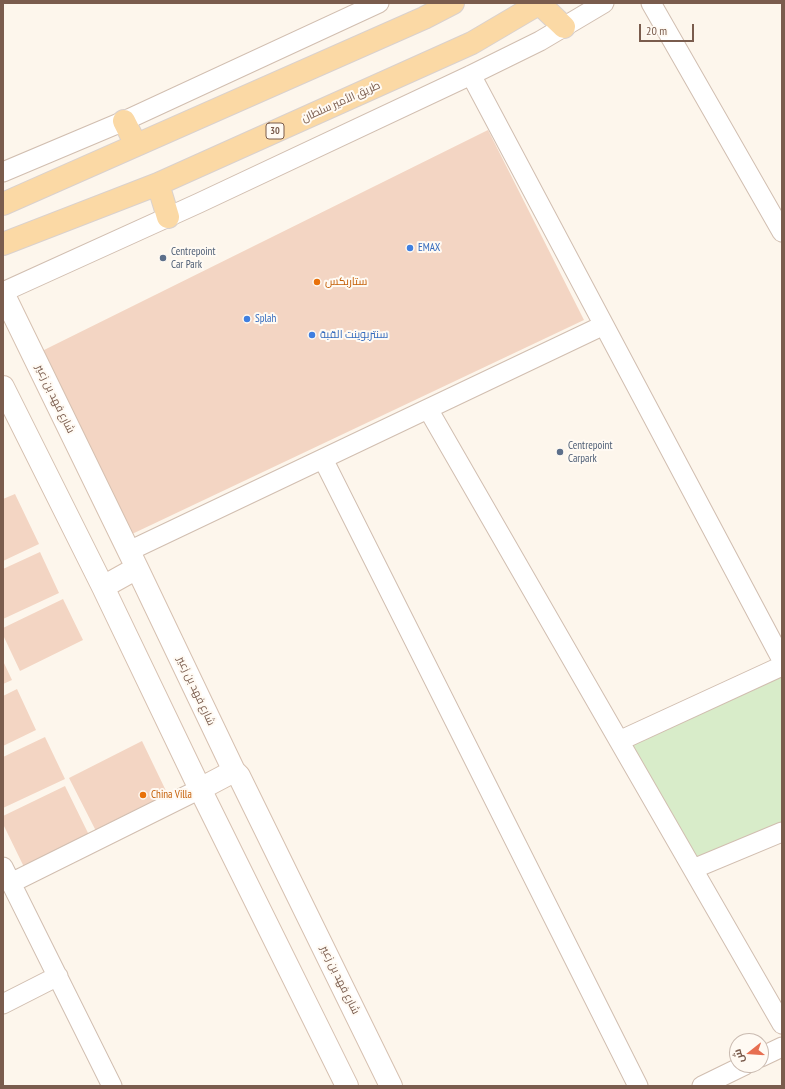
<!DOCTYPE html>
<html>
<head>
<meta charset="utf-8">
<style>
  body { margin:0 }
  #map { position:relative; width:785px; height:1089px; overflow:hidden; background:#fdf6ec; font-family:"PT Sans Narrow",Cairo,sans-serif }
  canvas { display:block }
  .frame { position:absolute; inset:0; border:4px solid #7a5c4d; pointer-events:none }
  .north { position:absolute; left:729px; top:1033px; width:40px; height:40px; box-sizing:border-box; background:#fffaf3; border:1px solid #cabbb1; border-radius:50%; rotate:253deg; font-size:11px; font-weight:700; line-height:16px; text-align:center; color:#7a5c4d }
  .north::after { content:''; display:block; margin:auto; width:14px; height:18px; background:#e76f51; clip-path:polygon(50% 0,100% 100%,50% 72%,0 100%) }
  .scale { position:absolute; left:639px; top:24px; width:55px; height:18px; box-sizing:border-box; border:2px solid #7a5c4d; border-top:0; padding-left:5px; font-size:12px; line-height:14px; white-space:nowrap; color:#7a5c4d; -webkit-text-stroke:3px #fffaf3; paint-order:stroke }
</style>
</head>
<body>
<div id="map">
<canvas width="785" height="1089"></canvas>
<div class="frame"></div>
<div class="north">ش</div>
<div class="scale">20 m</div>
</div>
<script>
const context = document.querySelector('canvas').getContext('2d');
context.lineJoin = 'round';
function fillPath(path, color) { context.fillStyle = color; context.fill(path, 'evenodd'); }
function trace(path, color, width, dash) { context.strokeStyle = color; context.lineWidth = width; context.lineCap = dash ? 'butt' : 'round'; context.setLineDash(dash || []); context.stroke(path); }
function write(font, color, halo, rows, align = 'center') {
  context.font = font + ' "PT Sans Narrow",Cairo,sans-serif'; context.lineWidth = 4; context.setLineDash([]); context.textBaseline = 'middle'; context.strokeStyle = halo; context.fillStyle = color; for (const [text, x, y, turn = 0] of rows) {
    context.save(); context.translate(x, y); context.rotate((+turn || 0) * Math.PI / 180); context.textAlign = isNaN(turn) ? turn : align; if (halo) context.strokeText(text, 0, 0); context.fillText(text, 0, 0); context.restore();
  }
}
fillPath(new Path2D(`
  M782 670V825L695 861 625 743Z`), '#d8ecc9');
fillPath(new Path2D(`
  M488 130 584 320 132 534 42 351Z
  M15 494 39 544 3 561V499Z
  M40 552 59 593 3 619V569Z
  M63 599 83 640 20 671 3 635V628Z
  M3 661 12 680 3 684Z
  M17 689 36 730 3 746V696Z
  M45 737 65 779 3 808V757Z
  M142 741 168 795 96 831 69 778Z
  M65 786 89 835 24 867 3 824V816Z`), '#f3d5c3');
const street = new Path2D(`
  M651 3 782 232
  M471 75 782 660
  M3 172 124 121 379 3
  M3 292 199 203 471 75 540 41 604 3
  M428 409 782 1024
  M323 459 638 1086
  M129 551 604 325
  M619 741 782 666
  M3 867 112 1086
  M693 869 782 832
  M11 883 200 789
  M3 1004 58 976
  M761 1057 782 1047
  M702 1086 745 1065`);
const secondary = new Path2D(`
  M3 293 137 568 234 771 239 776 391 1086
  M3 387 103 587 200 789 347 1086
  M103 587 137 568
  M200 789 234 771`);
const primary = new Path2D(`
  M539 3 564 27
  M124 121 136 145
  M158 184 168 217
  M3 204 424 18 453 3
  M3 244 158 184 472 43 540 3`);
trace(street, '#d1beb0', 21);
trace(secondary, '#d6c0b0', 24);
trace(primary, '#dad1cd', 24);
trace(street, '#fff', 19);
trace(secondary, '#fff', 22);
trace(primary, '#fbd9a5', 22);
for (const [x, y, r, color] of [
  [410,248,4,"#3f7fe0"],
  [163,258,4,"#5c6f8a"],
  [317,282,4,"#e8710a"],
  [247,319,4,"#3f7fe0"],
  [312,335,4,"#3f7fe0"],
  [560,452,4,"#5c6f8a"],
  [143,795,4,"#e8710a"]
]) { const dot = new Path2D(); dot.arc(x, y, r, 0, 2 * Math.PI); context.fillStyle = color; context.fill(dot); trace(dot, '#fffaf3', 1.5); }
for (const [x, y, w] of [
  [275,131,18]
]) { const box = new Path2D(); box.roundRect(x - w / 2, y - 8, w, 16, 3); context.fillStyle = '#fffaf3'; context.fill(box); trace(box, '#7a5c4d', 1); }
write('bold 10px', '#7a5c4d', null, [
  ["30",275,131]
]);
write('11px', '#7a5c4d', '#fffaf3', [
  ["طريق الأمير سلطان",341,102,-24],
  ["شارع فهد بن زعير",55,399,64],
  ["شارع فهد بن زعير",196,691,65],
  ["شارع فهد بن زعير",340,980,64]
]);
write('11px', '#366cbe', '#fffaf3', [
  ["EMAX",418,248],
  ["Splah",255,319],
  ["سنتربوينت القبة",320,335]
], 'left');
write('11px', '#4e5e75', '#fffaf3', [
  ["Centrepoint",171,252],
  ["Car Park",171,265],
  ["Centrepoint",568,446],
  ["Carpark",568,459]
], 'left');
write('11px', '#c56008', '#fffaf3', [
  ["ستاربكس",325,282],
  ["China Villa",151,795]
], 'left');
</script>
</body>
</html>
